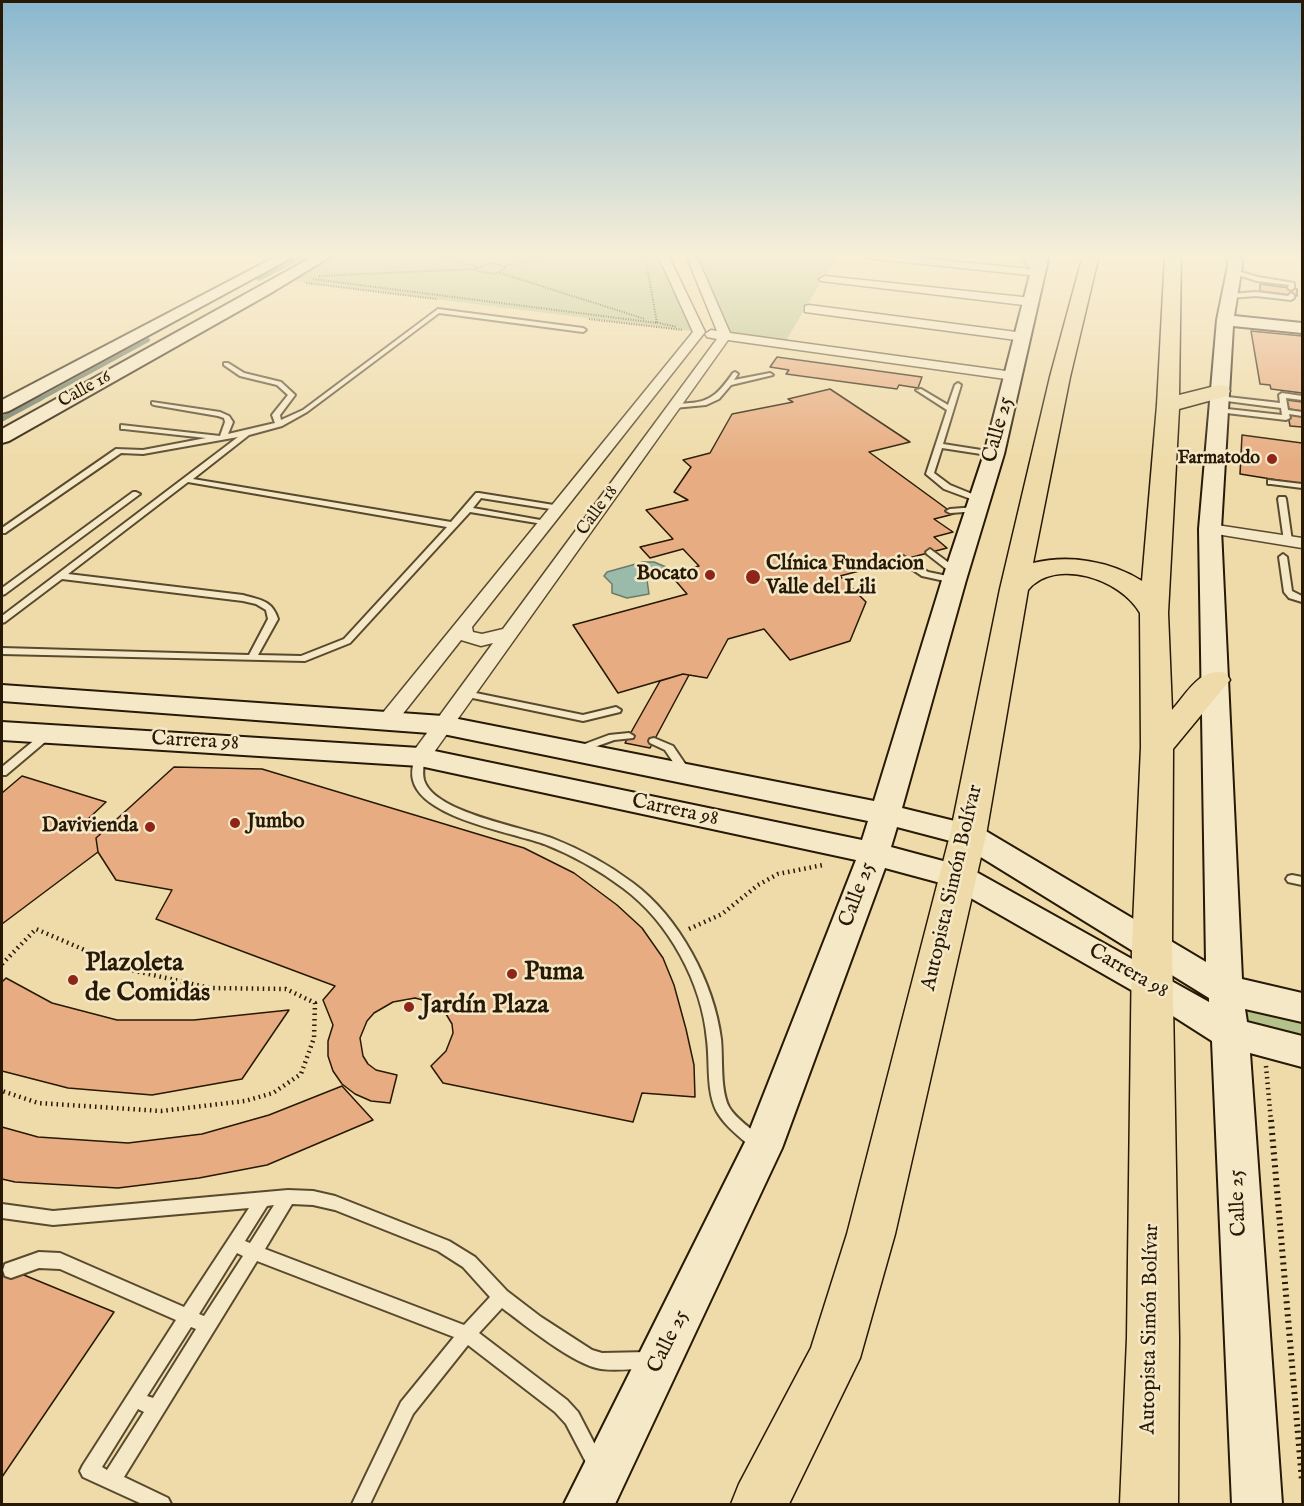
<!DOCTYPE html>
<html>
<head>
<meta charset="utf-8">
<style>
  body { margin:0 }
  #map { position:relative; width:1304px; height:1506px; overflow:hidden; background:#efdba9; font-family:"IM FELL English",serif }
  canvas { display:block }
  .frame { position:absolute; inset:0; border:3px solid #271905; pointer-events:none }
</style>
</head>
<body>
<div id="map">
<canvas width="1304" height="1506"></canvas>
<div class="frame"></div>
</div>
<script>
const context = document.querySelector('canvas').getContext('2d');
context.lineJoin = 'round';
function fillPath(path, color) { context.fillStyle = color; context.fill(path, 'evenodd'); }
function trace(path, color, width, dash) { context.strokeStyle = color; context.lineWidth = width; context.lineCap = dash ? 'butt' : 'round'; context.setLineDash(dash || []); context.stroke(path); }
function write(font, color, halo, rows, align = 'center') {
  context.font = font + ' "IM FELL English",serif'; context.lineWidth = 5; context.setLineDash([]); context.textBaseline = 'middle'; context.strokeStyle = halo; context.fillStyle = color; for (const [text, x, y, turn = 0] of rows) {
    context.save(); context.translate(x, y); context.rotate((+turn || 0) * Math.PI / 180); context.textAlign = isNaN(turn) ? turn : align; if (halo) context.strokeText(text, 0, 0); context.fillText(text, 0, 0); context.restore();
  }
}
fillPath(new Path2D(`
  M326 255H663L699 332 282 280Z
  M691 255H840L823 278 784 344 725 336Z
  M1225 990 1302 1007V1051L1230 1033Z`), '#b4c18b');
const water = new Path2D(`
  M643 562H654L666 567 652 573 647 580 649 594 627 598 612 593V584L604 576 607 572Z`);
fillPath(water, '#9abbaa');
trace(water, '#6c7a68', 1.5);
trace(new Path2D(`
  M259 279 306 255
  M38 400 148 340`), '#6c7a68', 4);
trace(new Path2D(`
  M2 419 41 398`), '#6c7a68', 5);
const building = new Path2D(`
  M1260 284 1297 289V296L1260 291Z
  M1251 331 1302 336V393L1271 389 1270 385 1260 384Z
  M777 357 922 377 918 388 899 385 897 389 786 374 789 370 770 367Z
  M830 389 910 442 869 452 954 514 934 519 953 532 934 537 947 548 840 576 866 602 850 641 790 660 764 629 728 639 707 678 683 674 618 693 573 625 687 594 669 573 699 566 683 549 650 558 640 547 673 539 646 510 688 500 674 492 691 467 683 460 710 453 732 414 793 402 788 399Z
  M1287 400 1302 402V411L1289 409Z
  M1288 415 1302 416V427L1290 426Z
  M1242 435 1302 443V484L1240 474Z
  M683 674 689 675 650 748 625 743 660 681Z
  M174 767 262 769 524 848 574 873 617 905 642 928 663 958 674 985 686 1029 694 1065 695 1097 642 1093 633 1122 443 1083 431 1066 446 1051 453 1033 452 1024 443 1009 435 1003 415 998 393 1002 374 1013 367 1021 360 1038 363 1056 368 1064 376 1070 397 1075 390 1103 371 1101 355 1094 342 1084 333 1071 328 1056V1041L333 1025 323 1000 335 986 156 919 172 890 116 880 98 852 96 838Z
  M22 776 106 802 87 820 108 827 96 838 98 852 2 924V793Z
  M6 978 52 1003 117 1020H194L289 1010 242 1079 152 1095 68 1088 2 1071V982Z
  M342 1086 373 1120 267 1165 199 1178 118 1188 15 1182 2 1179V1127L38 1137 128 1143 202 1134 269 1115Z
  M2 1266 114 1312 2 1477Z`);
fillPath(building, '#e7ac81');
trace(building, '#271905', 1.5);
const lane = new Path2D(`
  M1234 270 1258 277 1294 283V288L1291 290 1288 288 1289 285 1257 281 1232 273 1231 272Z
  M1256 292 1288 296 1291 293 1294 295V298L1291 300 1256 296 1230 298 1227 296 1230 294Z
  M438 309 583 328 586 330 583 332 439 313 307 412 282 426 249 435 193 479 451 522 476 493H479L560 506 561 508 557 510 481 498 473 508 546 521H549V525L470 512 350 643 305 661 2 654V648L249 655 268 619 266 610 256 604 243 601 62 579 5 622 2 623V616L238 437 143 454 121 453 5 533H2V528L116 449 143 450 206 438 124 429H121V425L220 436 225 422 224 418 218 416 154 405 152 404V402L220 412 229 416 233 422 228 434 275 423 272 415 288 395 277 385 240 376 224 365V363H228L244 373 281 382 294 394 295 395 280 415 281 420 303 410ZM188 482 447 527 344 639 301 656 258 655 278 619C272 600 260 600 243 595L68 574Z
  M735 372 738 374 734 380 770 373 773 375 731 385 719 399 706 405 674 408 671 406C676 403 683 404 690 403 712 402 721 390 733 373Z
  M958 383 961 385 943 444 994 452 998 454 994 456 942 448 934 473 950 485 982 498V502H979L944 489 926 474 947 410 916 390 921 389 948 405 955 385Z
  M1282 393 1302 396V400L1286 398 1288 410 1302 412V416L1289 414 1290 418 1286 420 1218 412 1215 410 1218 408 1282 415 1281 408 1219 400 1216 398 1219 396 1280 403 1279 395Z
  M1268 480 1302 484V488L1271 484H1268Z
  M133 492H136L140 494 5 594 2 595V588Z
  M1279 497H1285L1286 499 1292 541 1288 543 1284 541 1278 499Z
  M976 507H979V511L950 513 946 511 950 509Z
  M930 549 960 571V575H954L927 554 926 552Z
  M1283 554 1287 557 1292 591 1302 596V602L1289 598 1284 592 1279 557Z
  M903 556 928 572 957 578 958 580 954 583 922 576 900 561V557Z
  M466 691 583 715 616 707 621 710 620 712 583 721 463 696 461 694Z
  M47 732 52 735 51 737 6 775H2V767L43 733Z
  M629 733 634 736 633 738 614 740 578 753 573 750 574 748 609 735Z
  M654 738 673 746 692 774 691 777H683L665 750 650 743 649 741 650 739Z
  M420 754 425 757C424 764 422 772 424 780 434 813 524 827 554 839 582 850 609 865 633 883 679 917 714 983 721 1039 723 1058 720 1090 729 1107 736 1119 752 1129 762 1138L764 1143 762 1148 757 1150 752 1148C740 1137 725 1126 717 1112 706 1091 710 1063 707 1040 702 983 669 922 623 888 599 870 572 855 544 844 511 832 422 818 413 780 411 772 413 764 415 757Z
  M1292 875 1302 877V885L1288 882 1286 879 1288 876Z
  M288 1190 313 1191 335 1196 449 1241 475 1257 507 1291 541 1317 592 1350 602 1353 648 1352 654 1354 656 1360 654 1366 648 1368C633 1369 616 1371 601 1369 574 1365 525 1325 502 1308L479 1333 567 1400 578 1412 605 1464 602 1470 596 1473 590 1470 566 1424 555 1412 468 1345 413 1414 370 1504H352L401 1402 454 1337 257 1261 124 1477 168 1498 171 1504H142L83 1477 80 1471 83 1465 176 1320 60 1269 39 1268 11 1278 5 1276 3 1270 5 1264 39 1252 60 1253 184 1307 249 1208 53 1225 2 1218V1204L53 1211ZM292 1204 313 1205 335 1210 438 1251 463 1267 490 1297 464 1325 265 1249ZM274 1205 250 1243 245 1241 267 1206ZM237 1253 243 1256 204 1316 199 1314ZM191 1327 196 1329 153 1398 147 1396ZM138 1409 144 1412 107 1470 102 1467Z`);
const street = new Path2D(`
  M658 255H668L705 332 472 627 473 632 482 634 503 629 717 339 707 337 705 334 711 330 717 331 686 255H696L730 333 1013 372 1020 376 1013 380 728 340 427 762 420 764 413 762 409 757 413 752 493 643 481 646 461 640 394 725 387 726 380 725 377 720 693 332Z
  M861 255H892L1031 269 1018 255H1029L1038 262 1044 273 1038 276 866 258Z
  M825 276 1032 298 1038 302 1032 306 821 281 819 279Z
  M809 305 1024 333 1030 337 1024 341 805 312V306Z
  M1210 524 1302 538V548L1204 532 1202 529Z`);
const secondary = new Path2D(`
  M279 255H288L291 258 9 411 2 413V400Z
  M316 255H333L269 294 9 441 2 443V429Z
  M1035 255H1049L1004 454 966 580 902 808 979 827 1206 962 1199 529 1217 320 1228 266 1227 255H1241L1242 266 1234 316 1302 323V333L1233 326 1221 529 1242 979 1302 993V1022L1245 1009 1247 1022 1302 1036V1067L1250 1053 1282 1504H1232L1212 1041 1140 995 948 885 885 868 782 1148 615 1504H564L745 1142 856 860 420 766 2 740V722L420 748 862 840 868 821 443 734 2 701V685L443 716 874 801 942 580 984 454ZM897 827 958 843 1209 998V1002L969 868 891 847Z`);
const highway = new Path2D(`
  M1083 255H1099L1070 377 1033 563C1069 554 1111 561 1142 581L1157 405 1165 255H1181L1179 395 1219 385 1227 386 1230 391 1227 396 1179 409 1168 613 1172 710C1188 692 1200 667 1226 673L1230 680 1173 749 1172 946 1179 1338 1178 1504H1120L1127 1338 1132 946 1141 747 1140 613C1121 579 1055 557 1028 590L986 835 895 1234 860 1358 789 1504H731L739 1484 811 1348 847 1234 950 835 1000 589 1050 377Z`);
trace(lane, '#594a2e', 4);
trace(street, '#594a2e', 3);
trace(secondary, '#271905', 4);
trace(highway, '#271905', 3);
trace(new Path2D(`
  M428 255 478 267
  M487 264H497L506 268 495 274 477 271 476 269Z
  M505 266 562 255
  M500 273 645 319
  M319 276 476 269
  M313 279 657 323 645 255
  M306 283 436 299
  M589 319 683 330
  M655 322 677 327`), '#271905', 2, [1, 1.5]);
trace(new Path2D(`
  M689 929 722 914 758 885 778 874 823 865
  M2 964 36 929 131 970 210 988 286 989 315 1003 314 1038 301 1074 273 1093 245 1101 161 1111 38 1103 2 1091
  M1266 1066 1271 1121`), '#271905', 4.5, [1.5, 4]);
trace(new Path2D(`
  M1271 1120 1302 1481`), '#271905', 6, [2, 4.5]);
fillPath(lane, '#f5e8c7');
fillPath(street, '#f5e8c7');
fillPath(secondary, '#f5e8c7');
fillPath(highway, '#efdba9');
const sky = context.createLinearGradient(0, 0, 0, 465);
sky.addColorStop(0, '#89b7cf');
sky.addColorStop(0.55, '#f8efd8');
sky.addColorStop(1, '#f8efd800');
context.fillStyle = sky;
context.fillRect(0, 0, 1304, 465);
for (const [x, y, r, color] of [
  [1272,459,6,"#8f2418"],
  [710,575,6,"#8f2418"],
  [753,577,8,"#8f2418"],
  [235,823,6,"#8f2418"],
  [150,827,6,"#8f2418"],
  [512,974,6,"#8f2418"],
  [73,980,6,"#8f2418"],
  [409,1007,6,"#8f2418"]
]) { const dot = new Path2D(); dot.arc(x, y, r, 0, 2 * Math.PI); context.fillStyle = color; context.fill(dot); trace(dot, '#f5e8c7', 2); }
write('18px', '#271905', '#f5e8c7', [
  ["Calle 16",85,390,-29],
  ["Calle 18",598,511,-54]
]);
write('bold 18px', '#271905', '#f5e8c7', [
  ["Farmatodo",1260,459]
], 'right');
write('21px', '#271905', '#f5e8c7', [
  ["Calle 25",999,430,-75],
  ["Carrera 98",195,742,3],
  ["Carrera 98",675,811,12],
  ["Autopista Simón Bolívar",953,888,-77],
  ["Calle 25",858,895,-70],
  ["Carrera 98",1128,972,30],
  ["Calle 25",1239,1203,-93],
  ["Autopista Simón Bolívar",1151,1329,-89],
  ["Calle 25",669,1342,-64]
]);
write('bold 21px', '#271905', '#f5e8c7', [
  ["Clínica Fundacion",766,565],
  ["Valle del Lili",766,589],
  ["Bocato",698,575,"right"],
  ["Jumbo",247,823],
  ["Davivienda",138,827,"right"]
], 'left');
write('bold 26px', '#271905', '#f5e8c7', [
  ["Plazoleta",85,965],
  ["de Comidas",85,995],
  ["Puma",524,974],
  ["Jardín Plaza",421,1007]
], 'left');
</script>
</body>
</html>
